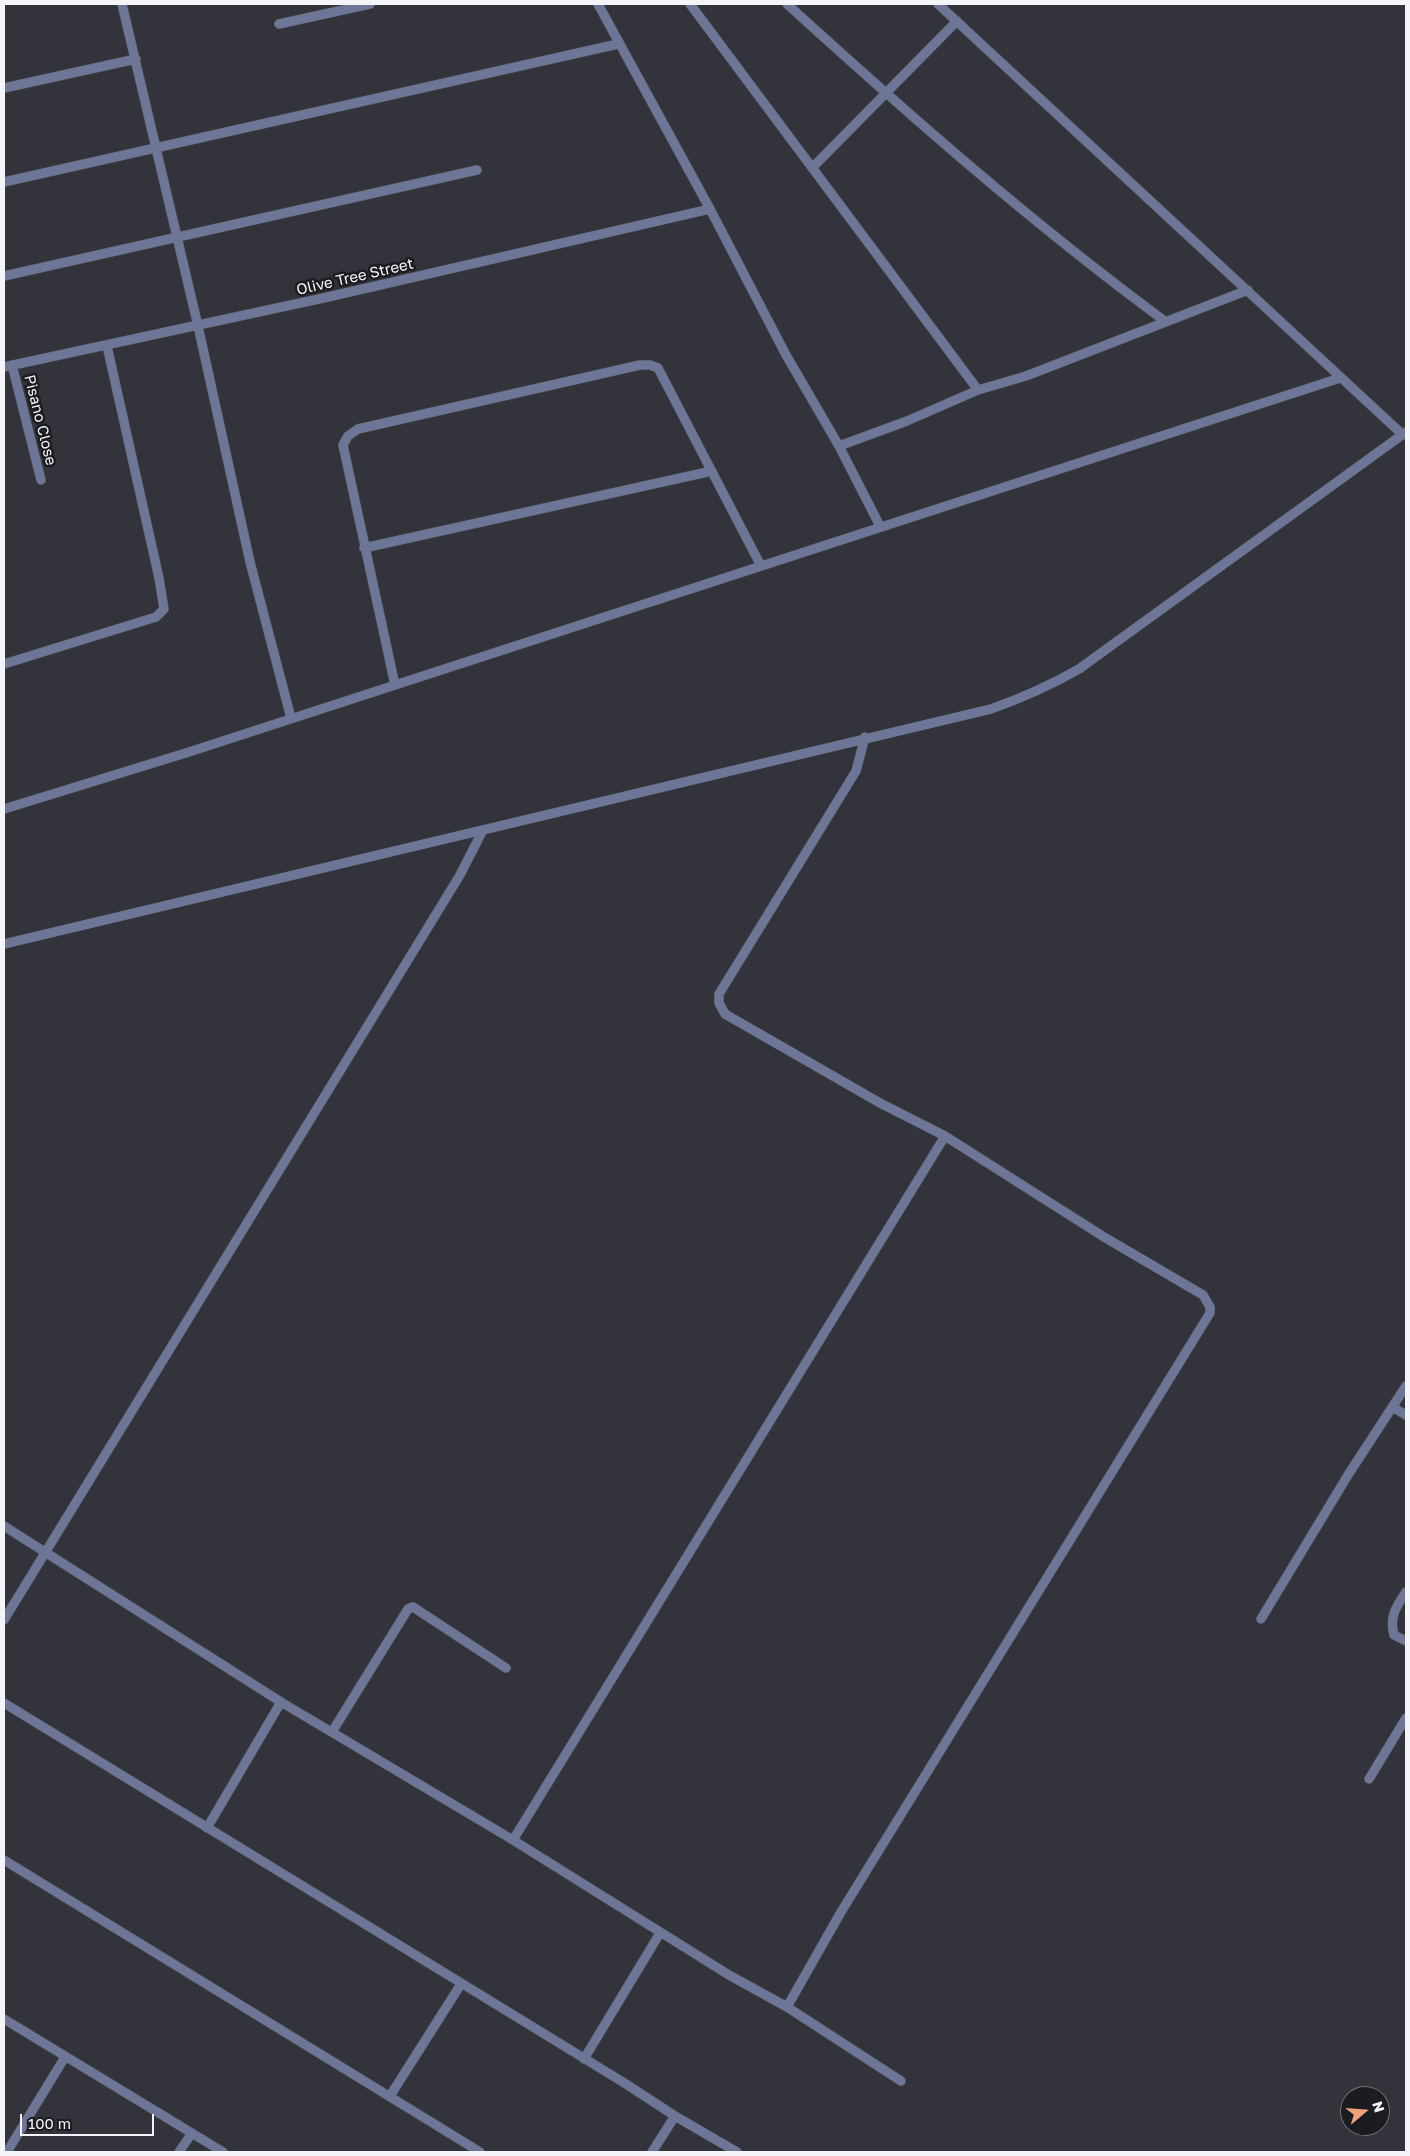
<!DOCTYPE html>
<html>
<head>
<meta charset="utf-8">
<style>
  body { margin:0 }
  #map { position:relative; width:1410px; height:2156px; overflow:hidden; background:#33343b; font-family:"Golos Text",sans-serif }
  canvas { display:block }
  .frame { position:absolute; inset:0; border:5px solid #f4f5f9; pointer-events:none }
  .north { position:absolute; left:1340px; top:2086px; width:50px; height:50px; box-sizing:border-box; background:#1b1c1f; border:1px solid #727376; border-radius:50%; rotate:72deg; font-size:14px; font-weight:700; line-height:20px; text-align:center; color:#f4f5f9 }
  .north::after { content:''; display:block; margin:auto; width:18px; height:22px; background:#f0a278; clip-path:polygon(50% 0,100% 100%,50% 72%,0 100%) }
  .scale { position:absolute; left:20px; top:2114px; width:134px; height:22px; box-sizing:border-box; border:2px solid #f4f5f9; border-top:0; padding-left:6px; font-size:15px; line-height:18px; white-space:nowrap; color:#f4f5f9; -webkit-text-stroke:4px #1b1c1f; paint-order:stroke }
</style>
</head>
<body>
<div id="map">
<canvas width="1410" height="2156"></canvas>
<div class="frame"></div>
<div class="north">N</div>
<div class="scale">100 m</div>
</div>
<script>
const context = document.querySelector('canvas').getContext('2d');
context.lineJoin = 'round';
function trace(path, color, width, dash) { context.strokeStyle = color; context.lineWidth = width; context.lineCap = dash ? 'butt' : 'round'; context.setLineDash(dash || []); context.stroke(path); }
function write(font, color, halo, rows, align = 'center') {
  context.font = font + ' "Golos Text",sans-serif'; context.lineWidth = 5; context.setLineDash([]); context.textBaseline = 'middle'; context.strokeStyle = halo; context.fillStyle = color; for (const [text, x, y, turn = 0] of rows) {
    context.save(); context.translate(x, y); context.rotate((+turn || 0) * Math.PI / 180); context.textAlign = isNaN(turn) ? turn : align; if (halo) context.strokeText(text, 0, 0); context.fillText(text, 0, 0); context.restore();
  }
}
const minor = new Path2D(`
  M122 4 198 326 250 562 291 718
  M598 4 710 209 786 355 839 446 880 526
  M690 4 978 390
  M787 4C909 115 1033 224 1166 322
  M938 4 1403 435
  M279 24 370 4
  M4 88 136 59
  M812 168 957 21
  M4 182 618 44
  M4 276 477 170
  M12 365 41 480
  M4 367 328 297 710 209
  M839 446 907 421 978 390 1026 376 1248 290
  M364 548 712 471
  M4 664 156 617 164 609 159 578 107 346
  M395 685 343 445 348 436 358 429 640 365H650L658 368 761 566
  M4 809 189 752 1340 378
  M4 944 991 709C1022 698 1051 685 1079 669L1406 432
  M1394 1408 1406 1415
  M4 1526 281 1702 513 1840 729 1975 787 2007 901 2081
  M1406 1592C1396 1607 1389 1617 1394 1635L1406 1641
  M1261 1619 1348 1475 1406 1386
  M4 1620 460 875 483 830
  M4 1703 626 2084 675 2116 737 2152
  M332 1732 408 1609 413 1607 506 1668
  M1369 1779 1406 1718
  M207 1828 281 1702
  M513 1840 945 1136
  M4 1860 480 2152
  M787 2007 841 1912 1210 1313V1307L1203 1295 1104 1237 945 1136 880 1103 725 1014 719 1003V994L856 771 865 737
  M4 2019 223 2152
  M584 2059 660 1933
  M390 2096 461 1984
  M7 2152 65 2057
  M179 2152 192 2133
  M652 2152 675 2116`);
trace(minor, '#525359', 10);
trace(minor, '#6e7697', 9);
write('15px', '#f4f5f9', '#1b1c1f', [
  ["Olive Tree Street",355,277,-13],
  ["Pisano Close",40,420,76]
]);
</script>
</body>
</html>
